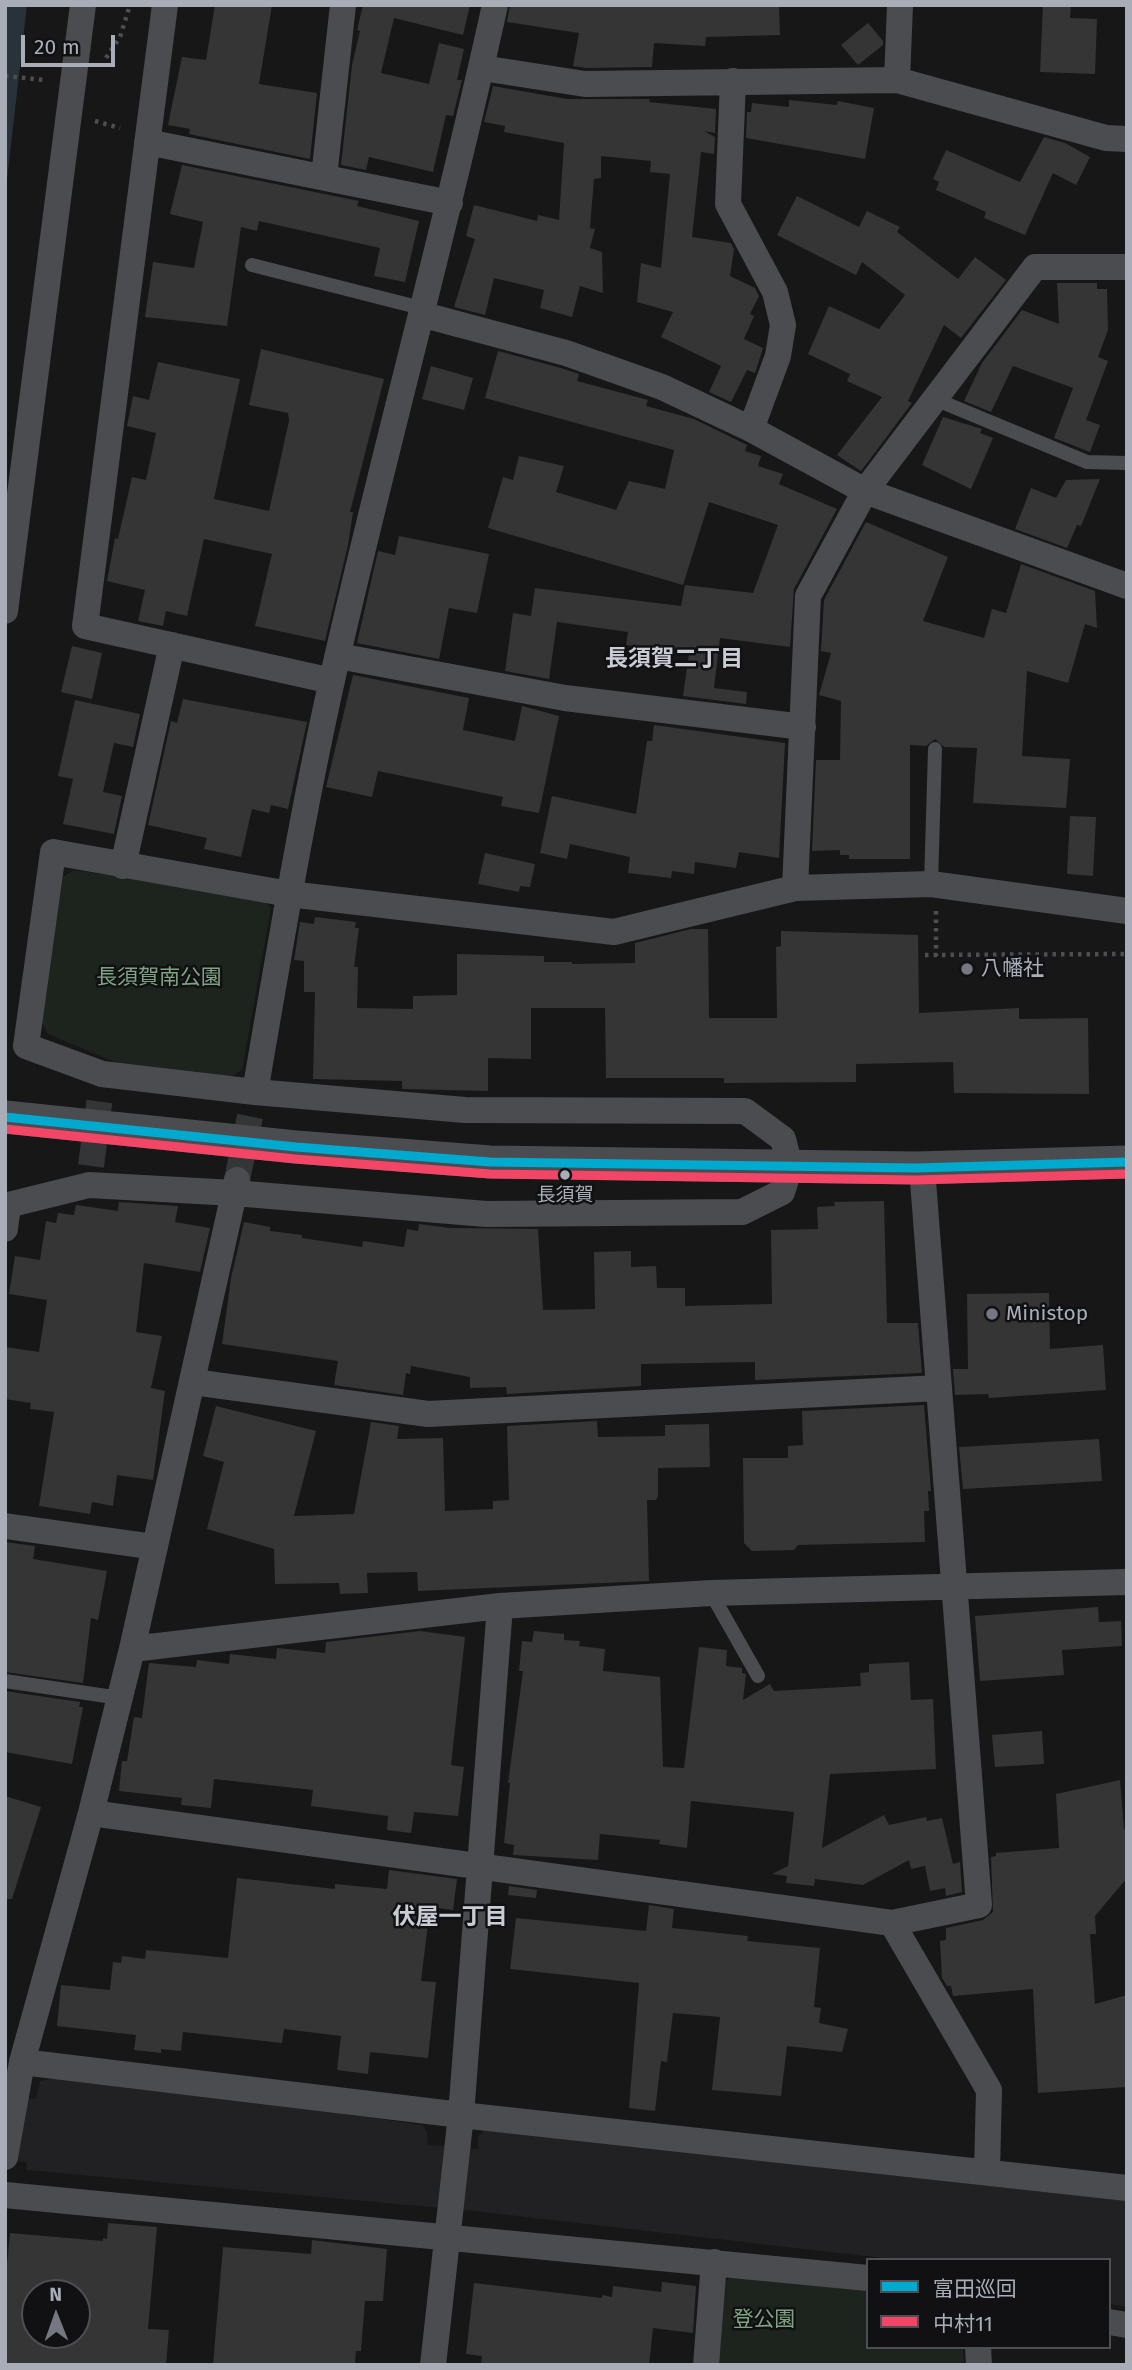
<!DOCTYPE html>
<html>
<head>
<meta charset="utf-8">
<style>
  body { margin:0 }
  #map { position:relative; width:1132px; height:2370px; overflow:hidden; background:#171717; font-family:"Fira Sans","Noto Sans JP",sans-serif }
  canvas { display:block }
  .frame { position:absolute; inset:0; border:7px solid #a8adb8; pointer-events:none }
  .legend { position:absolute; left:866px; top:2258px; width:245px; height:91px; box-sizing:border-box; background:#111113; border:2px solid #4d4f55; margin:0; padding:9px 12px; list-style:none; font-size:21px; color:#a8adb8 }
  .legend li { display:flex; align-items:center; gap:14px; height:35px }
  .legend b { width:35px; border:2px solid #4d4f55 }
  .north { position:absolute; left:21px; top:2279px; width:70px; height:70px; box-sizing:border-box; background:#111113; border:2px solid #4d4f55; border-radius:50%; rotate:359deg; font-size:19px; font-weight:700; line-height:28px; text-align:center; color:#a8adb8 }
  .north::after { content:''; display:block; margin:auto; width:24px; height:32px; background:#757880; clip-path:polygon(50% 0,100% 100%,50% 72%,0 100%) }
  .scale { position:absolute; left:21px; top:35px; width:94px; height:32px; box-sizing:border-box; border:4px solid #a8adb8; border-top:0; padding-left:9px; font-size:21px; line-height:24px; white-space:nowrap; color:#a8adb8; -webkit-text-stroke:5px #111113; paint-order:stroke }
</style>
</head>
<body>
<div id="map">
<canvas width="1132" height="2370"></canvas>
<div class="frame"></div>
<ul class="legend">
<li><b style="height:9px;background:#00a9ce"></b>富田巡回</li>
<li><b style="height:9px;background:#f34667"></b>中村11</li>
</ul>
<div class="north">N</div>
<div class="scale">20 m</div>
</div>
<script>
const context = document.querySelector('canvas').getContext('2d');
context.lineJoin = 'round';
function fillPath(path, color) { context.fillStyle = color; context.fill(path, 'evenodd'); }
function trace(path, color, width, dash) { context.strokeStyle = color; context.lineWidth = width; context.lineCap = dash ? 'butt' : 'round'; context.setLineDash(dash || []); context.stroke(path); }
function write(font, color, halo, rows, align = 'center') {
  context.font = font + ' "Fira Sans","Noto Sans JP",sans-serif'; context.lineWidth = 5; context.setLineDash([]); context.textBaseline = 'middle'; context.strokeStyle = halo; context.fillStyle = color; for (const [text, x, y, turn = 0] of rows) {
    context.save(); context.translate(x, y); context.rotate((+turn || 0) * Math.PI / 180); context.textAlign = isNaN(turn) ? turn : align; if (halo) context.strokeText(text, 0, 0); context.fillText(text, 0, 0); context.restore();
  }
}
fillPath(new Path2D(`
  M60 2077 109 2080 422 2125 427 2132 428 2145 478 2149V2136L486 2129 747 2155 833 2169 1127 2201V2307L1109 2304V2260H900L474 2211 27 2170 26 2162 5 2160V2097L36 2099 40 2081Z`), '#212123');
fillPath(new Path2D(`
  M74 870 262 898 271 908 242 1070 226 1079 134 1070 48 1034 41 1021 63 877Z
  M733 2274 868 2288V2347H963L964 2365H716L723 2284Z`), '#1d241e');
fillPath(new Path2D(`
  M5 5H27L5 197Z`), '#2a3239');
fillPath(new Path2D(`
  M215 5H272L259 84 317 93 310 159 189 134 190 129 168 125 182 57 206 60Z
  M363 5H470L463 35 394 18 381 73 429 84 439 43 464 49 457 80H462L453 116 446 115 433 172 369 157 366 170 341 165 352 65 360 31 357 30Z
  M510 5H779L780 35 706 37 705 46 654 43 652 67 586 68 573 66 579 33 507 22Z
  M1043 5H1071L1070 18 1097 19 1095 74 1040 72Z
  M868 23 883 41V45L858 65 841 45Z
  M493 86 567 99H650L649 102 716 109 715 133 704 131 715 137 714 154 701 152 692 237 731 243 734 249 730 276 755 288 759 296 750 314 754 316 744 339 763 348 755 373 747 370 731 402 709 392 721 366 661 337 673 312 637 302 641 263 661 268 670 174 650 172 651 161 601 156V178L594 179 590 228 595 229 590 248 602 252 603 293 580 286 572 317 540 308 544 290 494 278 485 315 454 307 475 239 466 236 474 205 537 221 538 215 559 220 564 143 504 132 505 126 484 122Z
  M789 100 837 105 838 101 874 108 865 159 746 138 747 112H751L752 103 789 107Z
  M1044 137 1065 143 1090 157 1076 185 1053 173 1025 235 984 218 986 212 936 190 939 182 933 179 946 150 1020 182Z
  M182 165 359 201 357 206 419 221 405 282 374 276 380 248 259 221 257 231 241 227 227 326 145 317 153 262 194 268 203 222 170 214Z
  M797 196 859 227 867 211 900 227 897 232 958 279 975 257 1006 280 961 338 944 325 908 401 912 403 861 471 837 455 882 397 847 381 850 374 808 354 829 306 879 329 905 295 862 262 856 275 777 235Z
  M1057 283H1097V289H1107L1108 330 1098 357 1108 361 1086 420 1100 425 1090 452 1054 438 1073 388 1013 366 991 412 964 401 982 363 1022 310 1059 324Z
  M261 349 384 379 350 512H353L348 545 325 641 255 626 272 554 204 539 187 616 166 611 163 626 138 621 145 590 107 581 115 538 118 539 132 477 146 480 156 433 127 426 133 396 149 400 158 362 240 379 214 499 269 511 289 421 288 413 249 405Z
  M498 351 561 368 579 374 577 381 648 400 646 406 694 419 747 445 745 451 761 456 758 466 783 474 779 484 837 509 794 589 790 647 720 638 714 688 747 692 746 704 683 696 689 653 626 645 628 632 557 622 549 679 505 671 513 613 531 616 535 588 681 606 685 585 753 593 778 525 709 502 683 585 488 528 503 477 513 480 519 456 564 466 556 492 616 510 629 481 665 489 674 450 485 398Z
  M431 366 473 378 464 410 422 399Z
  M943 417 982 429 980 433 993 438 971 489 922 465Z
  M1100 479 1081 526 1077 525 1067 548 1015 529 1031 488 1056 498 1066 480Z
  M866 522 948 557 923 621 984 638 992 609 1006 613 1021 564 1095 591 1097 628 1085 624 1068 683 1027 671 1022 756 1070 759 1066 808 973 803 977 748 944 747 935 739 926 746 910 745V859H849V855H840V850L812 851 816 760H840L841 701 819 695 831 653 821 651 824 600Z
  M399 536 489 554 477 613 449 608 439 659 357 643 378 551 395 555Z
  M72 646 102 653 92 699 61 692Z
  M353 675 469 698 463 730 515 741 522 706 559 716 539 813 501 806 503 797 378 771 372 797 326 787Z
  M183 699 307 722 288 809 271 805 269 813 252 809 241 857 204 849 207 838 148 825 171 721 177 723Z
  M75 700 140 714 133 747 114 743 103 792 122 796 114 834 63 824 73 779 58 776Z
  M654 725 785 743 779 858 739 852 736 868 695 862 694 874 672 871 671 878 628 873 630 857 570 844 567 859 540 853 552 796 636 814 647 741H652Z
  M1070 816 1096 817 1093 876 1067 874Z
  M485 853 535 864 530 887 520 886 519 892 478 884Z
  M315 917 356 922 355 928H359L354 967H358L357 1008 413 1009V996L457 995V954L544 956V962H572V964L635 963V943L691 929H708L709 1018H777L776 947 781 946V931L918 935 919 1013 1019 1008V1019L1088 1018 1089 1094 954 1093 953 1062 856 1064V1082L724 1083V1078H606L605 1008H531V1059L488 1058V1091L402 1089V1081L313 1079 315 992H304V961L294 960 300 922 314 924Z
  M884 1201 887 1323H918L922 1373 755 1380V1362L641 1364V1386L507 1394 506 1387 470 1388V1377L411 1366 410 1374 406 1373 403 1395 334 1385 338 1361 222 1344 231 1278 244 1222 270 1227V1231L302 1235V1238L362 1247 363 1241 404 1247 407 1229 418 1231 419 1224 450 1228 538 1229 543 1310 595 1309 594 1252 631 1251V1267L656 1266 657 1288H685V1306L772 1304 771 1230 818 1229 817 1207 835 1206 834 1202Z
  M119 1202 178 1206 175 1222 210 1228 200 1272 144 1263 136 1332 162 1336 151 1388 165 1391 153 1480 117 1475 113 1506 92 1502 90 1514 39 1506 54 1412 30 1409 31 1403 5 1399V1347L39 1352 47 1300 9 1294 15 1256 40 1260 46 1221 56 1223 58 1213 74 1215 76 1205 118 1211Z
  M1049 1293 1050 1349 1103 1345 1106 1390 989 1398 988 1394 955 1395 953 1369H968L967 1294Z
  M924 1405 931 1491H928L929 1511H924L925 1542 798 1545 794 1550 752 1551 744 1543 743 1458H788V1446L803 1445 802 1411Z
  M216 1406 316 1431 294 1516 354 1514 371 1422 399 1426 397 1439 443 1438 445 1511 493 1509V1501L509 1500 507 1426 597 1421 598 1437 665 1436V1425L709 1424 710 1467 658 1468V1496L656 1500H647L649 1581 418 1591 417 1572 367 1573 368 1593 340 1594 339 1583 275 1584 274 1549 207 1529 224 1462 203 1456Z
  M1099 1439 1102 1481 963 1489 959 1447Z
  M5 1542 35 1546 33 1559 107 1571 98 1620 91 1618 83 1683 5 1672Z
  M1098 1607 1099 1622 1121 1621 1122 1646 1062 1650 1064 1675 980 1681 975 1616Z
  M420 1631 465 1637 451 1765 464 1767 458 1816 414 1812 411 1833 387 1830 388 1816 311 1806 313 1790 214 1779 211 1808 181 1805 182 1798 119 1791 122 1761H127L134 1717 142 1718 149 1663 196 1667 197 1660 229 1664 230 1654 276 1659 277 1648 325 1653 326 1642Z
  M534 1631 564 1634V1640L580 1641 579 1646 605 1649 603 1671 660 1677 663 1767 684 1768 699 1647 727 1650 726 1666 742 1668V1673L746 1674 743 1700 770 1684 774 1691 861 1686 860 1673 869 1672V1664L909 1662 911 1700 933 1699 936 1769 830 1774 822 1848 884 1815 889 1825 926 1817 927 1821 942 1818 953 1864 960 1862 962 1892 946 1896 945 1888 930 1891 925 1866 911 1869 909 1860 863 1885 815 1879 814 1886 786 1883 787 1876 772 1874 788 1866 794 1812 691 1801 687 1848 659 1844 660 1840 600 1834 598 1860 513 1855 514 1845 504 1843 510 1783H508L523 1671H519L522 1641 532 1642Z
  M5 1691 80 1702 79 1707H83L72 1764 5 1752Z
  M1042 1731 1044 1764 995 1767 992 1735Z
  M1120 1780 1124 1829 1127 1828V1878L1095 1916 1096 1934H1090L1095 2004 1127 1995V2087L1038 2093 1033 1989 953 1996 951 1986H947L942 1978 940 1941 946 1940V1928L983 1920 993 1912 991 1857 996 1856V1853L1059 1848 1056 1794Z
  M5 1796 41 1807 12 1899H5Z
  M389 1870 457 1879 453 1910 430 1907 421 1981 436 1982 428 2058 370 2052 368 2074 337 2070 341 2036 284 2029 282 2043 183 2032 181 2051 161 2049V2053L134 2050 136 2035 57 2026 61 1985 110 1990 113 1962 121 1963 122 1956 145 1959 146 1950 228 1958 237 1878 335 1889V1884L387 1889Z
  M509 1886 537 1890 536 1898 508 1895Z
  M649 1905 674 1909 672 1928 748 1936 747 1941 820 1948 814 2007 821 2008 819 2023 848 2029 842 2052 787 2046 781 2096 712 2090 720 2017 673 2013 667 2062 661 2061 655 2111 629 2108 639 1983 510 1969 516 1918 646 1931Z
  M108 2223 157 2227 148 2329 169 2330 166 2365H5V2285L10 2233 103 2241V2238L107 2239ZM35 2293H77V2335H35Z
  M312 2240 387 2249 383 2301H365L361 2351H356L355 2363 213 2365 223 2247 311 2254Z
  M662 2282 696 2286 693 2333 653 2328 649 2365H481L482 2356 466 2354 474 2283 602 2298V2295L612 2297 613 2286 661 2292Z`), '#353536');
trace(new Path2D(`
  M91 1166 101 1089
  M237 1180 255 1092`), '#343537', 26, [26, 13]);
trace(new Path2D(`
  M106 58 120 37 130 5
  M5 76 44 80
  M95 121 120 128
  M936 911V956
  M925 955 1127 954`), '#4d4e52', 4.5, [3.5, 5]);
trace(new Path2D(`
  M252 265 425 309
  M937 400 1087 462 1127 463
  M931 884 935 749
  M711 1593 758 1676
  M5 1681 120 1698`), '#4b4c50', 14);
trace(new Path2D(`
  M165 5 85 626 332 681
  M482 68 585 84 897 80 1106 138 1127 139
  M897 80 900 5
  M733 81 728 204 775 292 783 325 778 356 751 429
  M147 142 450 203
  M324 177 343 5
  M424 315 566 353 662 387 751 429 865 491 1127 586
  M5 611 83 5
  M338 656 565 698 803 727
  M123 866 172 645
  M795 888 808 596 865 491 1035 267H1127
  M255 1092C280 947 304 802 337 658 387 440 447 224 495 5
  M237 1180 132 1649 91 1813 22 2062 461 2115 1127 2188
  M5 1229 8 1205 89 1185 234 1193 486 1214 742 1212 782 1192 790 1167 783 1139 745 1111 465 1110 255 1092 102 1074 26 1046 53 852 289 894 614 932 795 888 931 884 1127 911
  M193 1382 428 1414 939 1388
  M5 1526 155 1547
  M132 1649 500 1606 711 1593 1127 1582
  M91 1813 892 1923 979 1905 922 1168
  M892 1923 989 2090 987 2172
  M5 2157 22 2062
  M5 2195 868 2278
  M1109 2322 1127 2325
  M978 2347 979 2365
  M433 2365 461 2115 500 1606
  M706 2365 714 2262`), '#4b4c50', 26);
trace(new Path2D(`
  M5 1117 296 1147 490 1162 916 1168 1127 1162`), '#4b4c50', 33);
trace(new Path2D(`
  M5 1117 296 1147 490 1162 916 1168 1127 1162`), '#00a9ce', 9);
trace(new Path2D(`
  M5 1129 295 1159 490 1174 916 1180 1127 1174`), '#f34667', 9);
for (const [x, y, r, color] of [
  [967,969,7,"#757880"],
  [565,1175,6,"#a8adb8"],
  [992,1314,7,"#757880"]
]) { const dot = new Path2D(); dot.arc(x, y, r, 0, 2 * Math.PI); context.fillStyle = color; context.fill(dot); trace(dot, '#111113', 2.5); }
write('19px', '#a8adb8', '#111113', [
  ["長須賀",565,1196]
]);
write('21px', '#a8adb8', '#111113', [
  ["八幡社",981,969],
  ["Ministop",1006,1314]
], 'left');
write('21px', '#7fa381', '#111113', [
  ["長須賀南公園",159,978],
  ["登公園",764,2320]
]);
write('bold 23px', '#c9ccd4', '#111113', [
  ["長須賀二丁目",674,660],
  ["伏屋一丁目",450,1918]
]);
</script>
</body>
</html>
